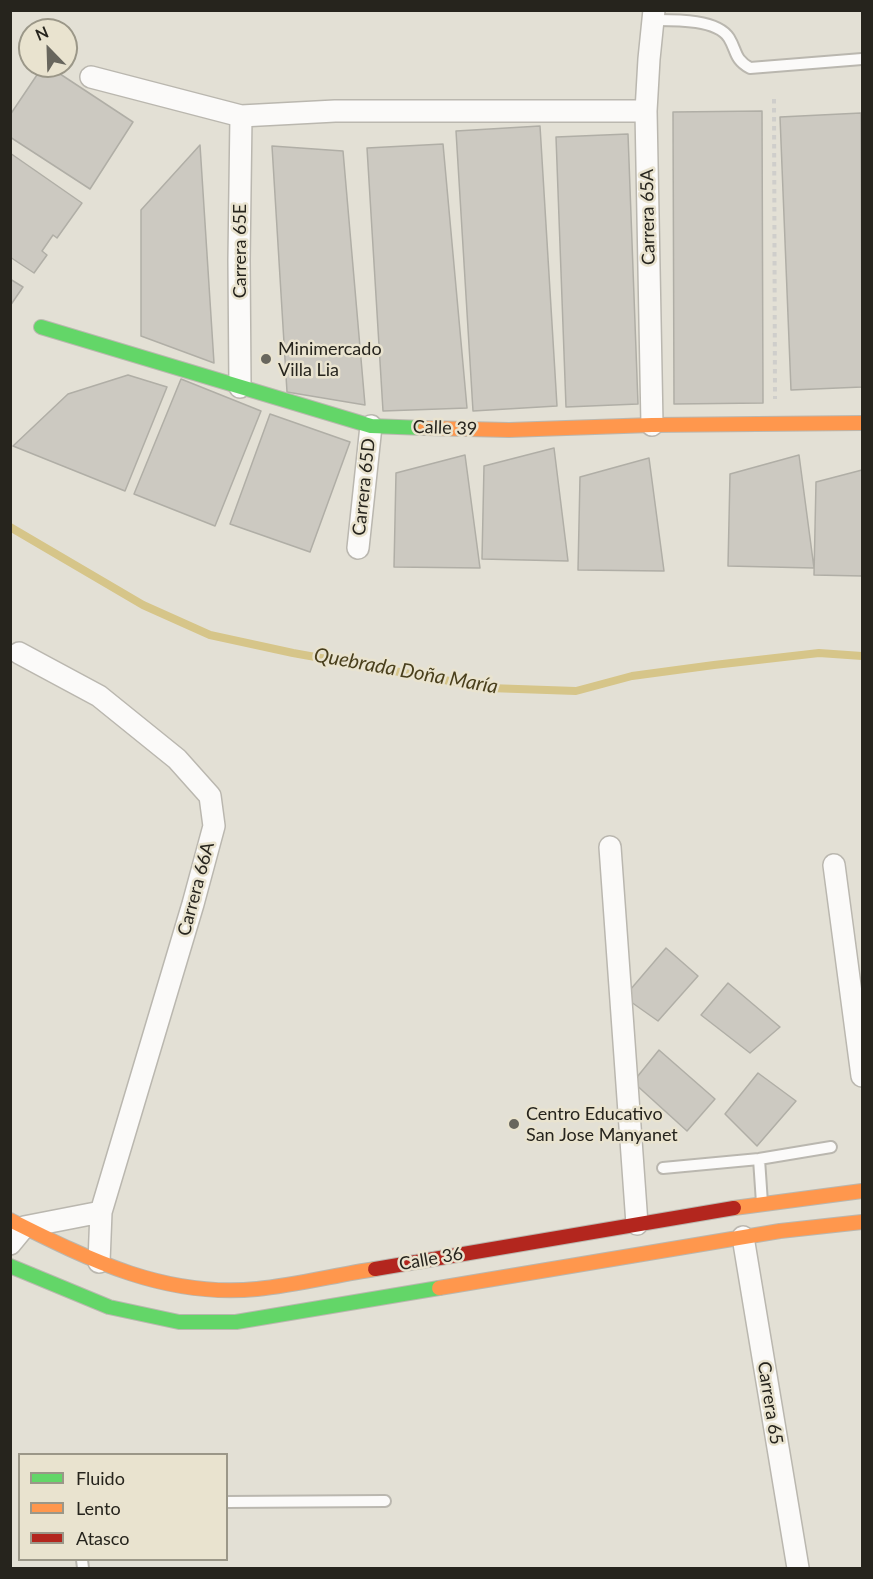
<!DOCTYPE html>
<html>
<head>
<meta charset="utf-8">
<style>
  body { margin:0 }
  #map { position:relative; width:873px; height:1579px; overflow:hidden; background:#e3e0d5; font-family:Lato,sans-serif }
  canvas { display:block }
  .frame { position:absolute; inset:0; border:12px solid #26241d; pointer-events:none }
  .legend { position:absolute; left:18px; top:1453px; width:210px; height:108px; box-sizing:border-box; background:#e9e3cf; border:2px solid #9b9788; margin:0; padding:8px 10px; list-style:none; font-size:18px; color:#26241d }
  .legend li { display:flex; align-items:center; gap:12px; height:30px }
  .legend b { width:30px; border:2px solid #9b9788 }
  .north { position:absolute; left:18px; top:18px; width:60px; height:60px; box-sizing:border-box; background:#e9e3cf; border:2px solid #9b9788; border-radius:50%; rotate:337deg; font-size:16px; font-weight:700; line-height:24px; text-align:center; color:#26241d }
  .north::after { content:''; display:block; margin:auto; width:21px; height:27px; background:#68665d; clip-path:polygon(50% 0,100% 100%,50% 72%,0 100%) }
</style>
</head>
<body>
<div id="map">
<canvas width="873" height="1579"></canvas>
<div class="frame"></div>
<ul class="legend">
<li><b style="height:8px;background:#63d668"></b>Fluido</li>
<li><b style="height:8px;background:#ff974d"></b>Lento</li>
<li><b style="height:8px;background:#b3261e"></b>Atasco</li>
</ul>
<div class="north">N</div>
</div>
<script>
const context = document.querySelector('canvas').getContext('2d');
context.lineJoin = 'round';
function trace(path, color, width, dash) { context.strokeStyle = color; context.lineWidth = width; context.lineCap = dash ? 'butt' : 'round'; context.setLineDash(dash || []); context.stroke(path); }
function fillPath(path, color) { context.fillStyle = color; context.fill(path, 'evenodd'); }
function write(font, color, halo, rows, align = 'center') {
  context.font = font + ' Lato,sans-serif'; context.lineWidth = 5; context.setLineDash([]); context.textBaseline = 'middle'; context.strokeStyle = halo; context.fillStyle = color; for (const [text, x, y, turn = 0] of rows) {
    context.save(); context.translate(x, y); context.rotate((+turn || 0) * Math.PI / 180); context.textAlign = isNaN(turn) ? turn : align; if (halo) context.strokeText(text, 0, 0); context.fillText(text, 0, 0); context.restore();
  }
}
trace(new Path2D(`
  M10 527 143 605 210 635 293 653 489 688 576 691 632 676 714 665 819 653 862 656`), '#d6c589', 8);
const building = new Path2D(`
  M43 66H48L133 122 90 189 10 137V115Z
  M762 111 763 403 674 404 673 112Z
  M861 113 862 387 791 390 780 117Z
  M540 126 557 406 473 411 456 131Z
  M628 134 638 404 566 407 556 137Z
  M443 144 467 408 383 411 367 148Z
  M200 145 214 363 141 336V210Z
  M272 146 343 151 365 405 287 392Z
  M10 153 82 203 57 238 53 235 42 251 47 255 34 273 10 257Z
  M10 279 23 287 10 306Z
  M128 375 167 387 125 491 13 446 68 394Z
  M181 379 261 411 215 526 134 494Z
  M270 414 350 442 310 552 230 524Z
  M554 448 568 561 482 559 484 466Z
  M465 455 480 568 394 567 396 473Z
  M799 455 814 568 728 566 730 474Z
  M649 458 664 571 578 570 580 477Z
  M862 470V576L814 575 816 482Z
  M666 948 698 976 658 1021 624 997Z
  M728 983 780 1027 750 1053 701 1015Z
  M659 1050 715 1099 687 1131 633 1082Z
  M758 1073 796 1101 757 1146 725 1114Z`);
fillPath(building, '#ccc9c1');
trace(building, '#b0aea6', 1.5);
const lane = new Path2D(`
  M653 20C674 20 717 19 729 38 737 51 734 59 750 68L862 59
  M759 1159 762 1203
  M663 1168 759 1159 831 1147
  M226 1502 385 1501
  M82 1560 83 1568`);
const street = new Path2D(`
  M91 77 241 116 335 111H646
  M240 387 239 260 241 116
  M652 425 646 111 649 59 654 10
  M358 548 371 426
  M19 653 99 696 177 759 210 796 214 826 193 904 101 1212 99 1262
  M610 847 637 1224
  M834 865 862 1076
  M743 1237 798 1568
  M10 1244 24 1227 101 1212`);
const fast = new Path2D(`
  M41 327 371 426 425 428
  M10 1266 109 1307 179 1322H236L439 1288`);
const slow = new Path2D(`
  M425 428 509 430 652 425 862 423
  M734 1208 862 1191
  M10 1220C90 1260 165 1298 257 1289 296 1285 336 1275 375 1269
  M439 1288 780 1231 862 1222`);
const jam = new Path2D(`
  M375 1269 734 1208`);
trace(lane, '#bab7af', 14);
trace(street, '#bab7af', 24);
trace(fast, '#bab7af', 16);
trace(slow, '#bab7af', 16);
trace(jam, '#bab7af', 16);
trace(new Path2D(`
  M774 99 775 399`), '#cfcecb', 4, [4.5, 4.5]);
trace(lane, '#fbfaf9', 10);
trace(street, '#fbfaf9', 21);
trace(fast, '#63d668', 14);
trace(slow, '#ff974d', 14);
trace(jam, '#b3261e', 14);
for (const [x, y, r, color] of [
  [266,359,6,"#68665d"],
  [514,1124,6,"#68665d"]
]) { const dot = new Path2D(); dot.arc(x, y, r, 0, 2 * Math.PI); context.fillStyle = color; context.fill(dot); trace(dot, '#e9e3cf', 2); }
write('18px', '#26241d', '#e9e3cf', [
  ["Carrera 65A",648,217,-91],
  ["Carrera 65E",240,251,-90],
  ["Calle 39",445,428,2],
  ["Carrera 65D",364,487,-84],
  ["Carrera 66A",196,889,-75],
  ["Calle 36",431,1259,-10],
  ["Carrera 65",770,1403,81]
]);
write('18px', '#26241d', '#e9e3cf', [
  ["Minimercado",278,349],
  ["Villa Lia",278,370],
  ["Centro Educativo",526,1114],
  ["San Jose Manyanet",526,1135]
], 'left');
write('italic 20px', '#493f1c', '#e9e3cf', [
  ["Quebrada Doña María",406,671,10]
]);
</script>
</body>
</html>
